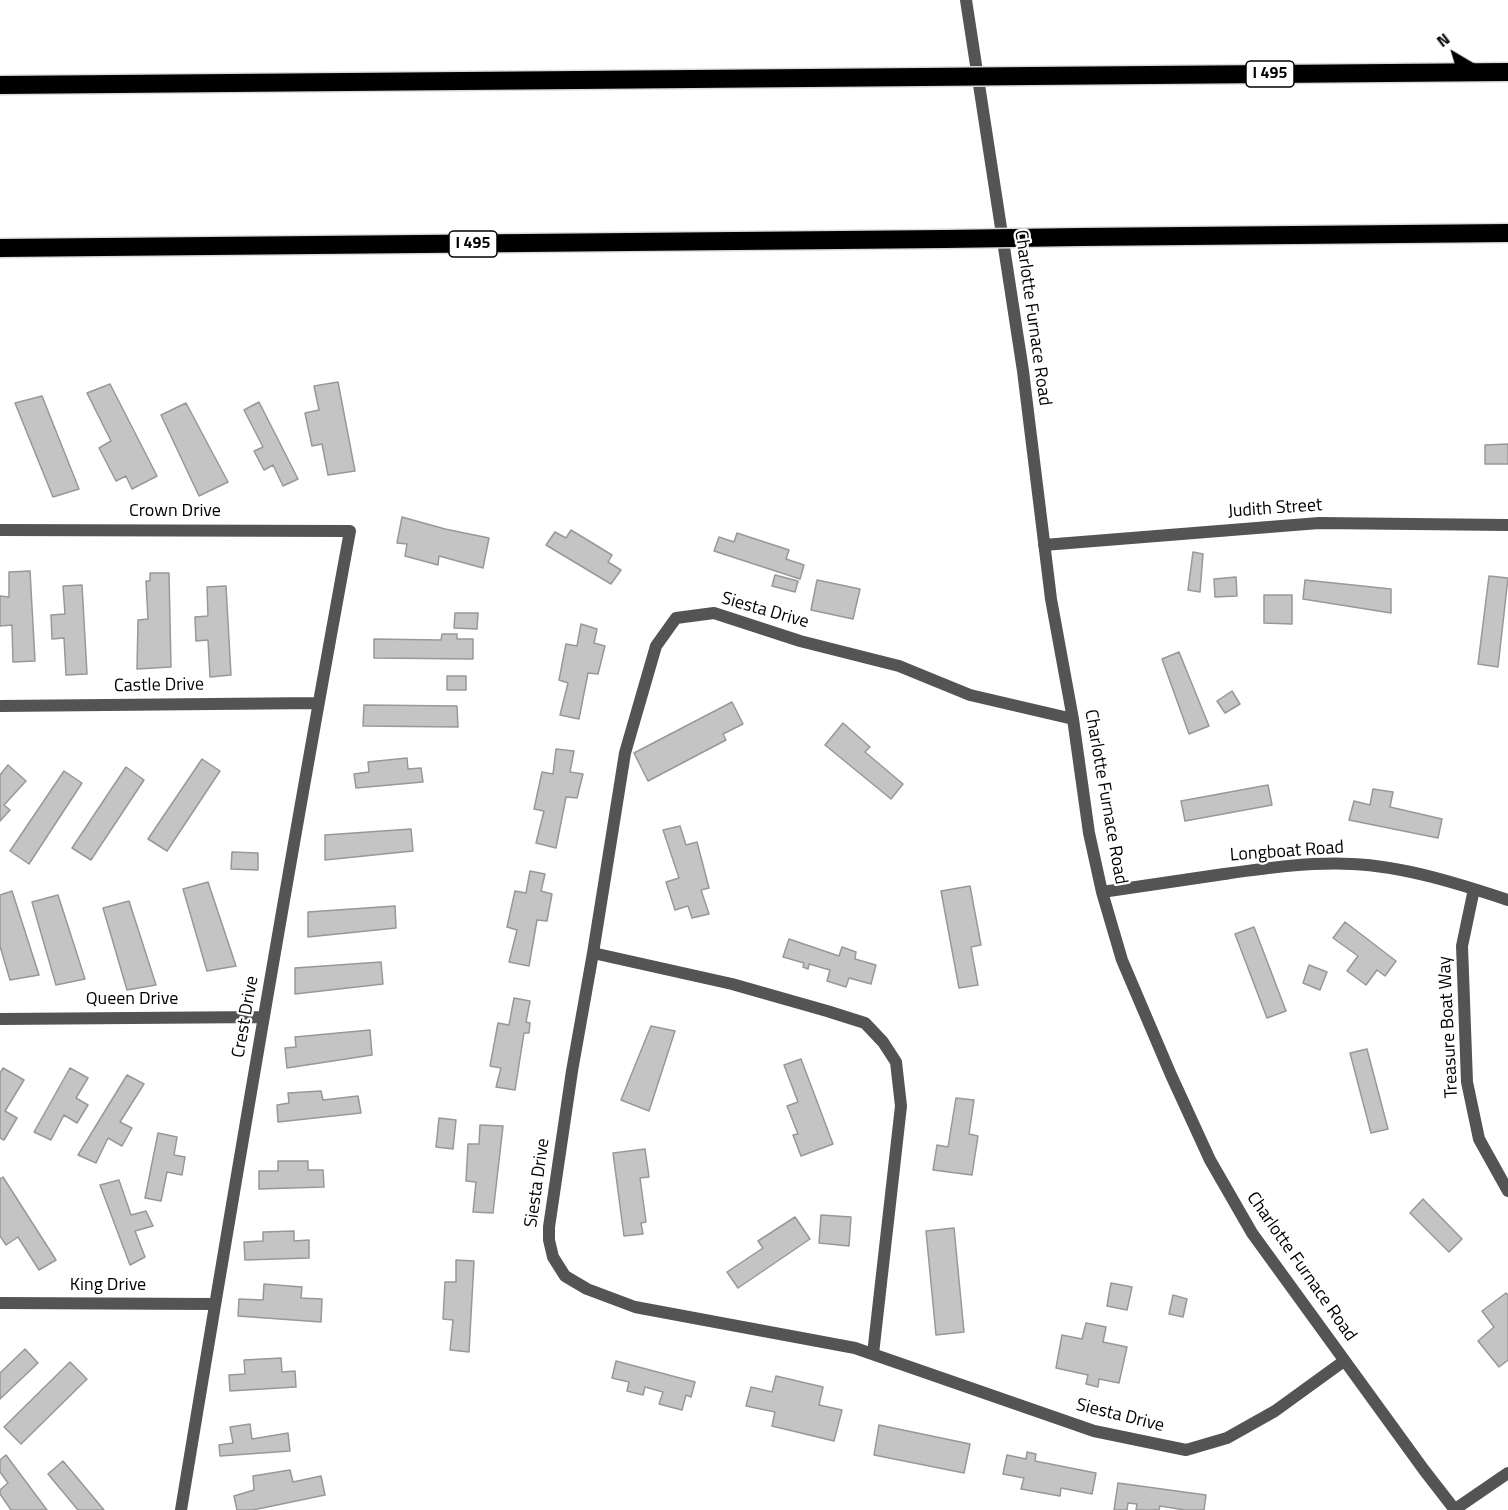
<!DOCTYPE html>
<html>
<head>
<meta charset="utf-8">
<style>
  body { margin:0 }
  #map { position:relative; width:1508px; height:1510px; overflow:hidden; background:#fff; font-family:"Titillium Web",sans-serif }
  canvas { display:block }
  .north { position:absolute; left:1424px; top:24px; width:60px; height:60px; -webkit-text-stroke:4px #fff; paint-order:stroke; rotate:322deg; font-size:16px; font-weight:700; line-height:24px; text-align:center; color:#000 }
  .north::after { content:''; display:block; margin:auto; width:21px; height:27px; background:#000; clip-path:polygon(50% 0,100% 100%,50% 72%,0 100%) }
</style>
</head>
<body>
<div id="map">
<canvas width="1508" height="1510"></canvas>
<div class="north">N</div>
</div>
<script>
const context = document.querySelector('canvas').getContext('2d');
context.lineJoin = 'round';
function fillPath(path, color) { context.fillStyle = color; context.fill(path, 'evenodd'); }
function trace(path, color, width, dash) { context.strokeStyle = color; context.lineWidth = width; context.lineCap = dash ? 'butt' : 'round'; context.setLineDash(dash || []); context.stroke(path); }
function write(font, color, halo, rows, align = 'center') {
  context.font = font + ' "Titillium Web",sans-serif'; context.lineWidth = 4.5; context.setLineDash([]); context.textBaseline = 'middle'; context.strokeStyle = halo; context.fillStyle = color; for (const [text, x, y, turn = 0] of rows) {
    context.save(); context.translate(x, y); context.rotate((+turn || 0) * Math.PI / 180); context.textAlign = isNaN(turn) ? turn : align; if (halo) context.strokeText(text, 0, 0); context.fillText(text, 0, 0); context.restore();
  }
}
const building = new Path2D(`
  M338 382 355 471 328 475 322 444 312 446 305 413 319 410 314 386Z
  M110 384 157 476 132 489 126 476 116 481 99 448 111 441 87 393Z
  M42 396 79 489 53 497 15 403Z
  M259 402 298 479 283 486 273 465 264 470 254 451 263 447 244 410Z
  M186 403 228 482 199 496 161 415Z
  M1508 444V464H1485V445Z
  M402 517 445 529 489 538 483 568 439 556 438 565 405 556 407 544 397 543Z
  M571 530 612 555 608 562 621 570 611 584 546 545 555 532 566 538Z
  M737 533 789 550 786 559 804 565 800 579 714 551 719 537 734 542Z
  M1193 552 1203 554 1200 592 1188 590Z
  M30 571 35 661 13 662 12 625 0 626V596L9 597V572Z
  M150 573H169L171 667 137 669 138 620 148 619 146 581H150Z
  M775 575 798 581 795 592 772 586Z
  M1489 576 1508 578 1498 667 1478 664Z
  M1236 577 1237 596 1215 597 1214 579Z
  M817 580 860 589 853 619 811 610Z
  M1305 580 1391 589V613L1303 599Z
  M82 585 87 674 66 675 64 638 52 639 51 615 65 614 63 586Z
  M226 586 231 675 210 677 208 640 196 641 195 617 208 616 207 587Z
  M1264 595H1292V624L1264 623Z
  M455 613H478L477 629 454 628Z
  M581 624 597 629 594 643 605 646 598 674 588 673 579 719 560 715 568 683 559 680 566 644 577 646Z
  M442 634H457V639H473V659L374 658V639L441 640Z
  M1179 652 1209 726 1189 734 1162 659Z
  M447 676H466V690H447Z
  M1232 691 1240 704 1225 713 1217 701Z
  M732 702 743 724 723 734 726 740 648 781 634 753Z
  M364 705 457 706 458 727 363 726Z
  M843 723 870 747 865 752 903 784 891 799 825 745Z
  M556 749 574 751 570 772 583 774 577 798 566 797 556 848 536 843 544 811 534 809 542 772 553 774Z
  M407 758 408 769 421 768 423 782 356 788 354 774 369 772 368 762Z
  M202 759 220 771 167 851 148 839Z
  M8 765 26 781 4 805 10 810 0 821V775Z
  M126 767 144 780 91 860 72 848Z
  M64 771 82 783 29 864 10 851Z
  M1268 785 1272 805 1185 821 1181 801Z
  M1373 789 1393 792 1390 807 1442 819 1438 838 1349 820 1354 801 1370 805Z
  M680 826 686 845 697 842 709 888 701 890 709 914 692 918 688 906 675 910 666 882 679 878 663 830Z
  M411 829 413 851 325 860V835Z
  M232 852 258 853V870L231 869Z
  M530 871 545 874 541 891 552 894 547 921 537 920 529 966 509 962 517 930 507 927 515 891 526 893Z
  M208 882 236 966 207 971 183 889Z
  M970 886 981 945 971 947 978 985 959 988 941 891Z
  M12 891 39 975 10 980 0 946V895Z
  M58 895 85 979 56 985 32 902Z
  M129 901 156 985 127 990 103 908Z
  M395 906 396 928 308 937V912Z
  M1345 922 1396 961 1385 976 1377 970 1366 985 1347 971 1358 956 1333 938Z
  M1254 927 1286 1011 1267 1018 1235 934Z
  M789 939 839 956 842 947 856 952 855 959 876 965 871 984 849 978 846 987 827 981 830 970 809 964 808 969 803 967 804 963 783 957Z
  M381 962 383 984 295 994V968Z
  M1309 965 1327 972 1320 990 1303 983Z
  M514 998 530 1001 526 1022 530 1023 529 1033H524L515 1090 496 1087 501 1068 490 1066 498 1023 509 1025Z
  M651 1026 675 1031 649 1111 621 1100Z
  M370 1030 372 1055 287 1068 285 1048 296 1047 295 1037Z
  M1367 1049 1388 1129 1371 1133 1350 1053Z
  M801 1059 833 1144 801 1156 793 1135 798 1134 787 1106 798 1102 784 1065Z
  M3 1068 24 1080 5 1111 17 1118 4 1140 0 1138V1073Z
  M70 1068 88 1078 76 1098 88 1105 77 1123 64 1115 51 1140 34 1132Z
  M127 1075 144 1084 120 1122 132 1128 122 1146 108 1138 96 1163 78 1155Z
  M321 1091 323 1100 358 1096 361 1113 278 1122 277 1105 289 1103 288 1093Z
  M956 1098 974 1100 969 1134 978 1136 972 1175 933 1170 937 1145 948 1147Z
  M439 1118 456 1120 453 1149 436 1147Z
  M480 1125 503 1126 493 1213 473 1212 476 1182 466 1181 468 1144H479Z
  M158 1133 177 1137 174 1155 185 1157 182 1175 167 1172 161 1201 145 1198Z
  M645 1149 649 1177 640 1178 646 1222 641 1223 643 1234 624 1236 613 1153Z
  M278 1161H308V1170H323L324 1187 259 1189V1171H278Z
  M3 1177 56 1260 39 1270 18 1237 6 1245 0 1236V1179Z
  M119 1180 131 1215 146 1211 153 1226 135 1231 145 1257 130 1265 100 1185Z
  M1423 1199 1462 1239 1449 1252 1410 1213Z
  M821 1215 851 1217 849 1246 819 1243Z
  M795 1217 810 1239 738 1288 727 1272 763 1248 758 1241Z
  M954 1228 964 1332 936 1335 926 1231Z
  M294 1231V1241L309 1240V1258L245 1260 244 1242 263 1241V1232Z
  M456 1260 474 1261 469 1352 450 1350 453 1320 443 1319 445 1282H456Z
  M1111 1283 1132 1287 1127 1310 1107 1306Z
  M264 1284 302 1287 301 1298 322 1299 321 1322 238 1316 239 1299 263 1300Z
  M1506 1293 1508 1295V1360L1499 1367 1478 1341 1494 1327 1482 1311Z
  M1173 1295 1187 1299 1183 1317 1169 1314Z
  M1086 1323 1106 1327 1103 1342 1127 1347 1119 1383 1099 1379 1098 1387 1086 1384 1088 1375 1056 1368 1062 1335 1082 1339Z
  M25 1349 38 1363 0 1399V1373Z
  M281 1358 282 1372 295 1371 296 1387 230 1391 229 1375 245 1374 244 1360Z
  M616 1361 695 1382 691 1397 686 1395 682 1410 659 1404 663 1392 645 1387 643 1395 627 1391 629 1382 612 1378Z
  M70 1362 87 1379 21 1444 4 1427Z
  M776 1376 823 1387 819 1405 842 1410 834 1441 772 1426 775 1412 746 1406 751 1387 772 1392Z
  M250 1424 252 1439 288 1433 290 1451 220 1456 219 1445 233 1443 230 1427Z
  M879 1425 970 1444 964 1473 874 1455Z
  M1027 1452 1036 1454 1035 1461 1096 1473 1092 1494 1061 1488 1060 1496 1021 1489 1024 1478 1003 1474 1007 1455 1026 1459Z
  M6 1455 47 1510H11L0 1494V1490L8 1483 0 1472V1460Z
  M63 1461 104 1510H78L48 1474Z
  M290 1470 293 1482 321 1476 325 1495 253 1510H237L234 1496 254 1490 253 1476Z
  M1118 1483 1206 1495 1204 1510H1185L1160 1506 1159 1510H1136L1137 1504 1128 1503 1127 1510H1114Z`);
fillPath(building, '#c4c4c4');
trace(building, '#989898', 1.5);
const motorway = new Path2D(`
  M1032 76 1508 72
  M0 85 924 77
  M1081 237 1508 233
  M0 248 945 239`);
trace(motorway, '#dbdbdb', 21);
trace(new Path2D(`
  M966 0 1023 371 1051 599 1073 719 1089 833 1102 892 1122 960 1171 1075 1210 1160 1252 1233 1424 1470 1455 1510
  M0 530 350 531C290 856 235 1183 181 1510
  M1044 545 1319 523 1508 525
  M0 706 318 703
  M1073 719 970 695 899 666 800 641 714 613 676 618 656 646 625 753 593 953 572 1071 549 1227V1240L553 1257 565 1276 587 1289 635 1307 855 1348 1094 1431 1186 1450 1227 1438 1275 1411 1344 1361
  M1474 889 1462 946 1467 1082 1479 1139 1508 1191
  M1102 892C1143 886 1184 880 1224 874 1267 868 1309 862 1352 864 1403 866 1460 884 1508 900
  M593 953 732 984 827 1011 865 1023 883 1042 896 1062 901 1106 873 1354
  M0 1019 264 1017
  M0 1303 215 1304
  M1454 1510 1508 1473`), '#545454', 12);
trace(motorway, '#000', 18);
const motorwayBridge = new Path2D(`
  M924 77 1032 76
  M945 239 1081 237`);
trace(motorwayBridge, '#dbdbdb', 21, []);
trace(motorwayBridge, '#000', 18);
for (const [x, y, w] of [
  [1270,74,48],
  [473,244,48]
]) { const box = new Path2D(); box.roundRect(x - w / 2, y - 13, w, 26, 4.5); context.fillStyle = '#fff'; context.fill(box); trace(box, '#000', 1.5); }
write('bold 16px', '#000', null, [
  ["I 495",1270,74],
  ["I 495",473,244]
]);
write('18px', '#000', '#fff', [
  ["Charlotte Furnace Road",1032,318,82],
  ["Judith Street",1275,509,-4],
  ["Crown Drive",175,512],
  ["Siesta Drive",765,611,16],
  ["Castle Drive",159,686,-1],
  ["Charlotte Furnace Road",1105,797,80],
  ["Longboat Road",1287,852,-4],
  ["Queen Drive",132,1000],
  ["Crest Drive",246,1017,-80],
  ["Treasure Boat Way",1449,1027,-93],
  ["Siesta Drive",538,1183,-82],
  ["Charlotte Furnace Road",1301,1267,55],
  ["King Drive",108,1286],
  ["Siesta Drive",1120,1416,14]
]);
</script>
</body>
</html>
